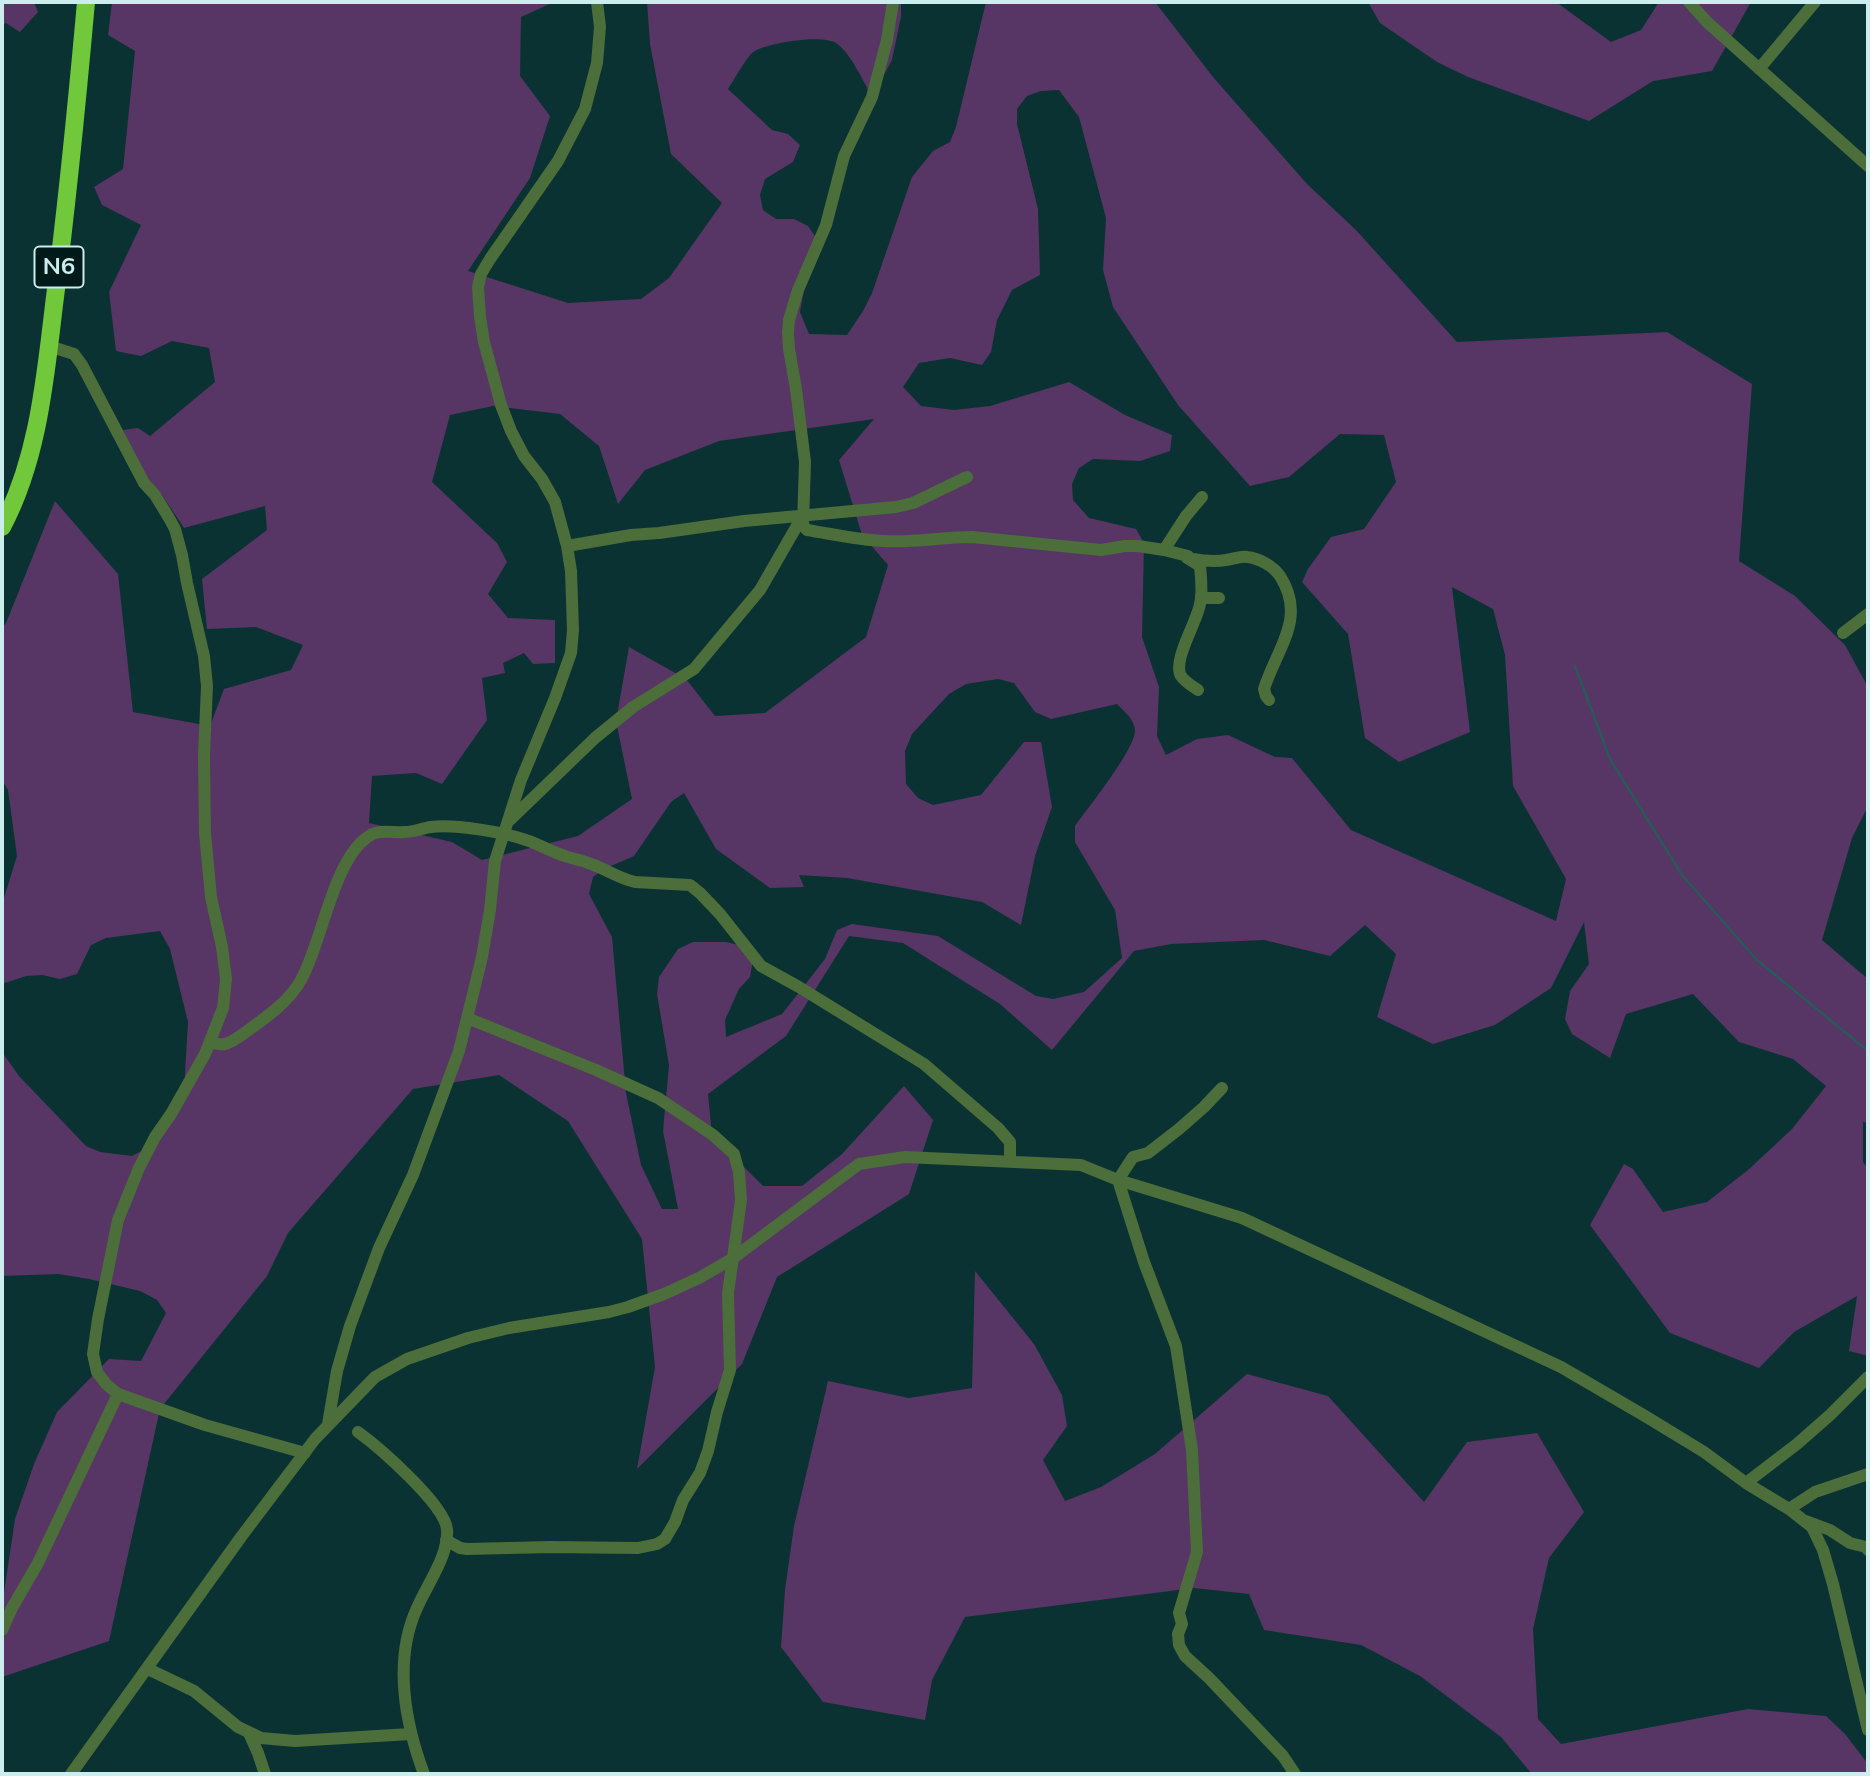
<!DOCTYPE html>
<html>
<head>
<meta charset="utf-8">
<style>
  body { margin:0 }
  #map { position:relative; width:1870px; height:1776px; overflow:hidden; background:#0a3232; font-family:Mulish,sans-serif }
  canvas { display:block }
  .frame { position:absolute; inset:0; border:4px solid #cbeded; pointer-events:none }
</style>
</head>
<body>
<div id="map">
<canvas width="1870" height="1776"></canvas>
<div class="frame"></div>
</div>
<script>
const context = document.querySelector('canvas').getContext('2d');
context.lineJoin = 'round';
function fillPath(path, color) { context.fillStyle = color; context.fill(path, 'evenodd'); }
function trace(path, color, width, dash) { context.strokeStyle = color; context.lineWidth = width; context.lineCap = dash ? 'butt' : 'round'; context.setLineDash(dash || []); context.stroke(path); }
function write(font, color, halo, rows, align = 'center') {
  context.font = font + ' Mulish,sans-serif'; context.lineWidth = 7; context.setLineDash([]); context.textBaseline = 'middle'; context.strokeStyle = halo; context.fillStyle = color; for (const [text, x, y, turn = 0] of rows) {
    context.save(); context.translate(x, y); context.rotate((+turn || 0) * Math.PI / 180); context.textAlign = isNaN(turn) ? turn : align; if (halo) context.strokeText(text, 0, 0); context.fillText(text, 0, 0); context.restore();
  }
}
fillPath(new Path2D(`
  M2 2H34L38 12 20 32 6 23 2 25Z
  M112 2H554L521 17 520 76 550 116 530 178 468 271 568 303 641 299 669 278 722 203 671 154 650 44 647 2H901V17L892 60 872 97C863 81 850 52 836 43 822 34 764 43 752 53 745 60 734 80 728 89L772 130 788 134 800 145 793 162 765 179 760 195 763 210 776 219H794L808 226 817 239 808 268 800 312 809 334 847 335 863 311 872 293 912 177 933 151 950 142 956 127 986 2H1155L1213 77 1307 184 1356 230 1457 342 1667 332 1752 384 1739 561 1795 596 1845 645 1868 687V806L1852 838 1822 940 1868 979V1123L1863 1122V1162L1868 1168V1356L1849 1351 1857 1296 1794 1332 1759 1368 1670 1333 1590 1225 1624 1164 1633 1169 1663 1212 1707 1202 1748 1170 1792 1129 1826 1086 1793 1059 1739 1042 1693 994 1626 1014 1610 1058 1572 1034 1565 1019 1570 991 1589 964 1584 922 1551 988 1495 1025 1433 1044 1377 1017 1396 954 1365 925 1330 956 1264 940 1171 944 1134 951 1052 1050 1000 1004 903 943 849 936 786 1036 708 1094 712 1135 763 1186H802L842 1154 904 1086 933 1120 909 1194 777 1277 742 1364 637 1469 655 1367 642 1239 568 1121 499 1075 413 1089 288 1233 267 1276 160 1409 109 1641 2 1677V1606L15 1519 34 1464 57 1412 109 1359 141 1361 166 1313 157 1300 140 1291 89 1279 58 1274 2 1276V1052L19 1076 86 1146 100 1152 132 1156 147 1148 184 1090 188 1022 170 949 160 931 106 938 91 945 77 974 60 979 42 975 26 976 2 984V904L17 856 8 790 2 780V628L6 623 55 501 118 574 133 712 210 726 224 689 291 670 303 645 256 627 207 629 202 579 267 530 265 506 184 528 162 495 144 475 123 430 138 428 150 436 215 382 209 348 172 341 141 356 116 351 109 292 141 225 102 205 94 187 123 169 135 51 108 35ZM1059 90 1079 117 1106 218 1103 270 1113 307 1178 405 1250 486 1289 477 1340 434 1384 435 1396 482 1364 529 1331 537 1308 569 1302 582 1348 634 1365 738 1399 762 1470 732 1452 587 1493 609 1505 655 1513 786 1566 879 1556 921 1351 830 1292 758 1275 757 1228 735 1197 739 1166 755 1157 736 1159 687 1142 637 1144 543 1136 529 1089 518 1073 500 1072 484 1079 468 1093 459 1140 461 1170 451 1172 435 1125 415 1069 382 990 406 954 410 921 406 903 387 919 363 950 358 982 365 991 352 997 320 1012 290 1040 275 1038 209 1017 124V109L1027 96 1041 91ZM493 406 560 414 599 446 618 504 645 470 719 441 874 419 839 460 862 535 888 565 866 637 765 713 715 716 686 679 629 647 616 721 632 799 578 836 482 860 452 842 369 823 372 776 416 773 442 784 487 720 482 678 505 673 503 663 524 653 533 664 555 663V620L508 618 488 594 507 562 497 543 432 482 450 415ZM998 679 1014 683 1035 712 1051 719 1117 704C1124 711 1134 719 1135 730 1136 748 1088 808 1075 826V842L1115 910 1122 958 1084 992 1053 999 1036 996 938 936 852 924 837 930 825 959 782 1014 726 1037 725 1020 739 989 750 977 753 960 743 946 726 942H693L678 949 659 977 657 994 669 1065 663 1131 678 1209H662L641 1165 626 1093 612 937 589 894 593 877 604 869 634 856 671 802 684 793 716 849 770 888 804 887 799 875 847 878 982 902 1021 925 1035 856 1052 807 1041 742H1024L981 795 933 805 918 798 906 784 905 751 912 734 949 694 966 684Z
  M1368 2H1556L1611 42 1641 30 1659 2H1751L1712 71 1653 81 1589 121 1468 77 1437 62 1380 23Z
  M975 1271 1034 1344 1062 1395 1067 1426 1043 1460 1065 1501 1101 1487 1155 1454 1247 1374 1328 1396 1424 1502 1467 1442 1537 1433 1584 1512 1549 1558 1533 1629 1538 1719 1561 1744 1748 1709 1826 1716 1845 1734 1868 1764V1774H1532L1501 1737 1420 1676 1361 1645 1264 1630 1249 1594 1194 1588 965 1617 932 1680 925 1720 823 1702 781 1647 785 1590 794 1526 828 1381 909 1398 972 1388Z`), '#573564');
trace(new Path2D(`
  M1575 666 1610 759 1682 875 1757 960 1868 1051`), '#285a5a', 2.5);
trace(new Path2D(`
  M893 2 887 40 872 97 844 156 826 225 798 290 789 320 788 333 789 349 796 389 805 462 803 525 807 530C832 534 858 540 884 541 913 543 942 537 972 537L1101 550 1125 546H1138L1164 550 1188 556 1187 558 1200 566C1201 578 1203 592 1200 604 1197 622 1172 661 1181 676 1185 682 1192 686 1198 690
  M1689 2 1707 22 1868 166
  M1759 69 1815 2
  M49 346 74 354 82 365 144 483 155 495 169 518 175 529 182 555 187 583 204 656 207 686 204 755 205 833 211 897 222 947 226 979 223 1008 205 1054 171 1114 155 1137 139 1168 118 1220 98 1319 93 1354 97 1372 106 1384 118 1394 205 1425 305 1453
  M567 546 631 535 659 533 744 521 896 507 913 503 967 477
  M1164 550 1186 516 1202 497
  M1193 559C1204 561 1215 562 1226 560 1233 559 1240 556 1247 557 1259 558 1273 566 1280 576 1307 618 1277 648 1264 689L1266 696 1269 700
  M1201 596 1205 598H1219
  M1843 633 1868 614
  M510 820 595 738 633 707 694 669 760 590 802 517
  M210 1041C223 1049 233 1041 243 1034 264 1019 289 1002 301 980 322 943 333 859 369 836 379 829 393 833 405 832 414 832 422 828 431 827 455 824 503 832 526 840 539 844 551 852 565 856 573 859 582 860 591 864 606 869 618 878 635 882L690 885 700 893 720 914 761 966 799 987 924 1064 998 1128 1010 1142V1161
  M1222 1088 1204 1107 1179 1129 1148 1153 1133 1157 1118 1180 1144 1262 1176 1346 1192 1450 1197 1552 1179 1613 1182 1624 1178 1634 1179 1645 1185 1656 1209 1678 1283 1756 1295 1774
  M328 1424 337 1371 350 1326 379 1248 413 1175 459 1051 482 957 490 910 495 861 521 780 555 698 571 653 573 630 571 571 567 546 555 502 542 479 524 456 511 431 501 405 484 342 480 317 478 287 481 274 490 259 558 161 585 109 597 63 600 27 597 2
  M358 1432C380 1448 444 1504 447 1529 449 1556 427 1584 417 1608 393 1660 405 1723 424 1774
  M1746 1483 1797 1444 1830 1415 1868 1377
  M1789 1509 1815 1492 1868 1474
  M1806 1521 1830 1530 1850 1543 1866 1547 1868 1550
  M446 1540 460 1548 467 1549 550 1547 638 1548 657 1544 665 1539 675 1522 683 1500 700 1473 708 1451 717 1412 730 1370 728 1293 741 1200 739 1172 734 1154 713 1135 658 1098 596 1070 467 1018
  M2 1630 12 1608 38 1563 118 1394
  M148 1669 194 1691 238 1727 261 1738 295 1741 410 1734
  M249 1733 258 1753 265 1774
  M71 1774 241 1537 315 1439 375 1377 407 1359 468 1338 509 1328 609 1312 628 1307 664 1294 699 1278 732 1259 859 1164 905 1157 1081 1165 1118 1180 1242 1218 1561 1367 1645 1416 1704 1452 1746 1483 1789 1509 1812 1527 1823 1550 1833 1584 1868 1730`), '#4b6e3a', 12);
trace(new Path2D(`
  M2 527C38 459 45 380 54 305 67 204 77 103 86 2`), '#71c83b', 18);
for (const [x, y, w] of [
  [59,267,49]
]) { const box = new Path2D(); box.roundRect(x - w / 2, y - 20.5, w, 41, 5); context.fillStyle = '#001919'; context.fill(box); trace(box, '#cbeded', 2); }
write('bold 24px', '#cbeded', null, [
  ["N6",59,267]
]);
</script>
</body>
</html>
